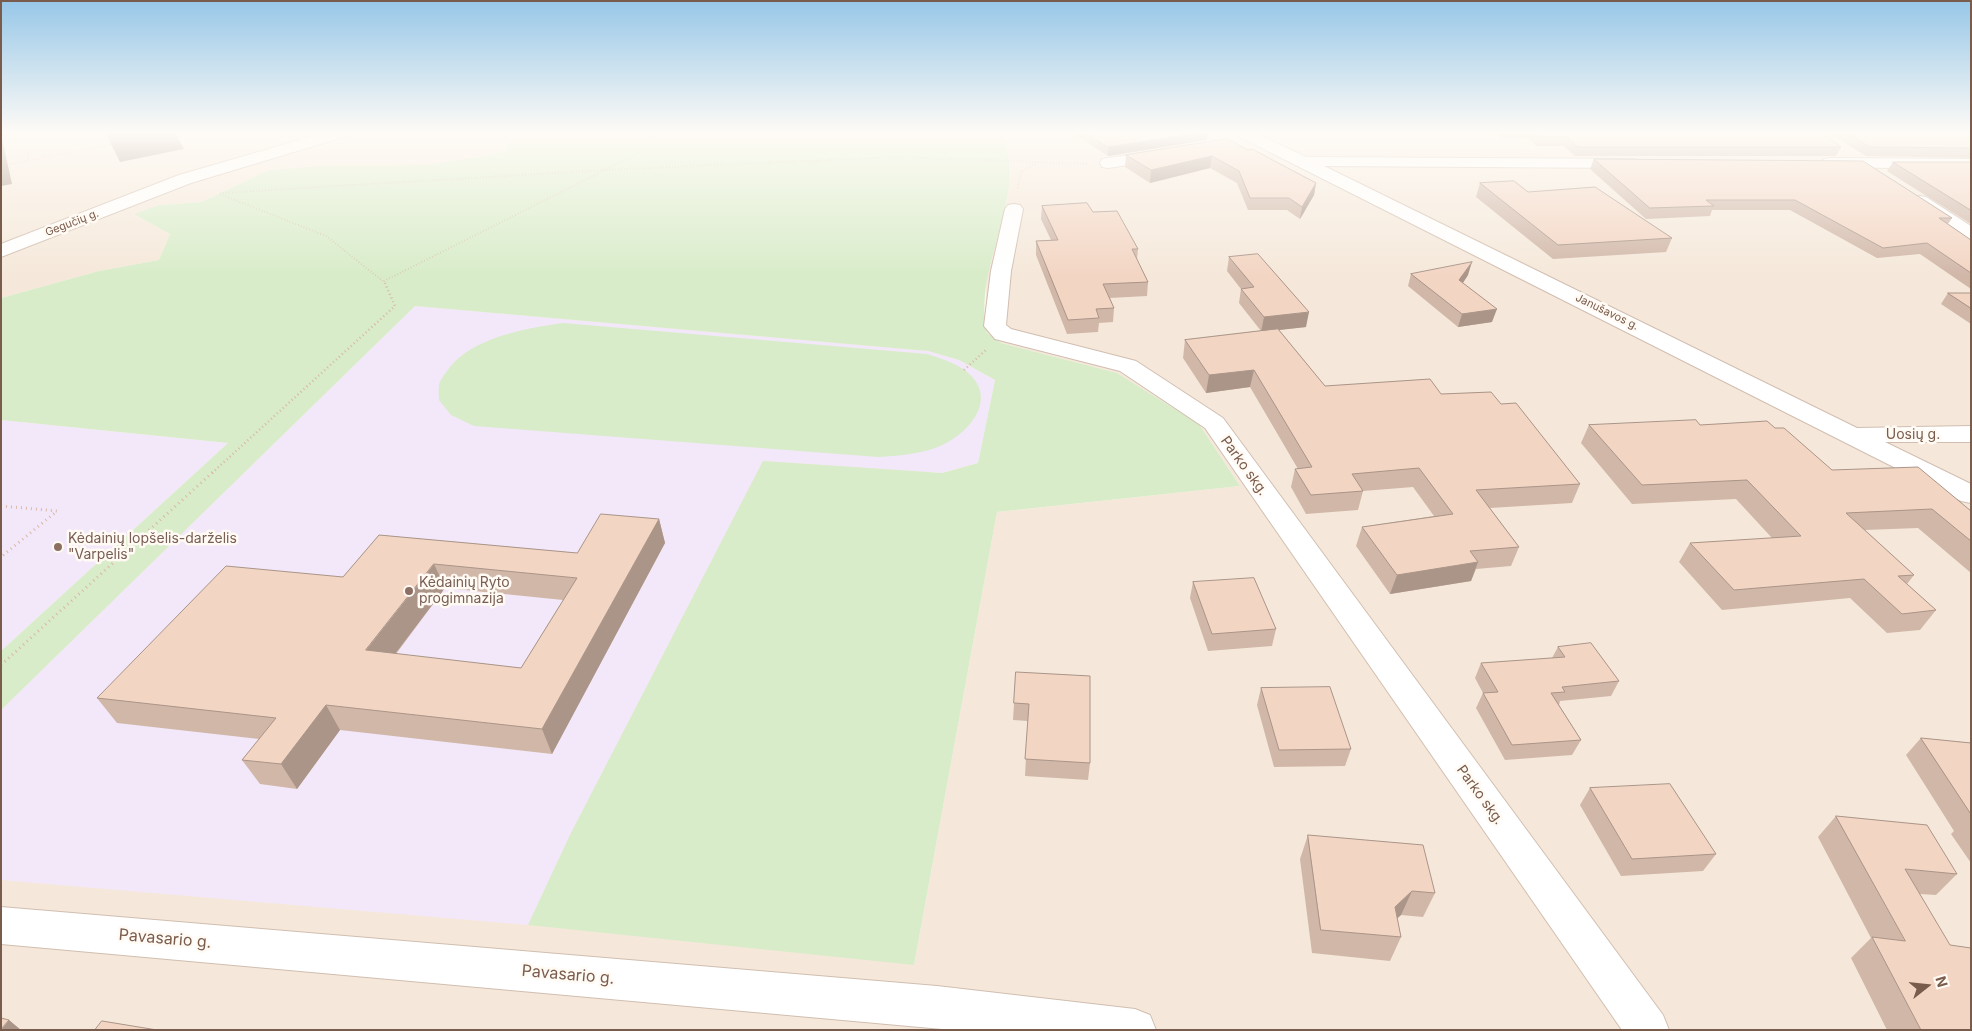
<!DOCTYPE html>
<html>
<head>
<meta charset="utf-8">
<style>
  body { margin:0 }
  #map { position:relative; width:1972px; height:1031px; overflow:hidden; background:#fdf6ec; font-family:Inter,sans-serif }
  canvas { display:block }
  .frame { position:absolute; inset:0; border:2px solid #7a5c4d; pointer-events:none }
  .north { position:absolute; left:1902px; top:961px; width:50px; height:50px; -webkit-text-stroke:4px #fffaf3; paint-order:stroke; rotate:74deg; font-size:14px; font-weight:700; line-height:20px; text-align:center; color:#7a5c4d }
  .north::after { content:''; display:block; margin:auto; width:18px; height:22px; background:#7a5c4d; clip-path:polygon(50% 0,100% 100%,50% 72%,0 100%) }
</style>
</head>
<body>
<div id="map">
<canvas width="1972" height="1031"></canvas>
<div class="frame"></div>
<div class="north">N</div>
</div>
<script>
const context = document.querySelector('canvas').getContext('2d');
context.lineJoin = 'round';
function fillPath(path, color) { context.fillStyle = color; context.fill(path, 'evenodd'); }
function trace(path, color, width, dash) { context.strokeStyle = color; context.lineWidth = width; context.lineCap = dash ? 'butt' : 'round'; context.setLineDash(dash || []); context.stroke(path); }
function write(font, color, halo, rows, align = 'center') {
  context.font = font + ' Inter,sans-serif'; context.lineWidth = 5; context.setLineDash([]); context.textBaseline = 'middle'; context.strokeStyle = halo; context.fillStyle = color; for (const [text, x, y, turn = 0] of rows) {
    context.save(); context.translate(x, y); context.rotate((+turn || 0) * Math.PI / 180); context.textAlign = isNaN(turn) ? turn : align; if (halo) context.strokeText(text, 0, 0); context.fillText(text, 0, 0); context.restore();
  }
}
fillPath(new Path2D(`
  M1 132H531L507 142V152L427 165 318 166 269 170 201 202 159 205 135 214 170 234 159 260 99 271 1 298Z
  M1001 132H1971V1030H1V710L415 306 928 351 914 965 997 512 1240 486 1199 424 1117 373 1001 343 987 333 985 324 987 270 1005 213 1011 171Z`), '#f5e8da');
fillPath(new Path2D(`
  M415 306 928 351 959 360 995 380 978 463 942 473 763 461 570 835 528 925 1 880V710Z
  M1 420 228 443 1 651Z`), '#f3e8fa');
fillPath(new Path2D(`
  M531 132H1001C1004 145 1011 161 1010 173 1008 228 975 278 987 333L1001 343 1117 373 1199 424 1240 486 997 512 914 965 528 925 570 835 763 461 942 473 978 463 995 380 959 360 928 351 415 306 1 710V651L228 443 1 420V298L99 271 159 260 170 234 134 214 159 205 201 202 269 170 318 166 427 165 507 152V142Z
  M563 323 927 354C940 358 952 362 963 369 1002 396 970 434 938 447 919 454 898 456 878 457L474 426 451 415 439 400C439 395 438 390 439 385 440 380 444 375 447 371 469 338 526 328 563 323Z`), '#d8ecc9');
const minor = new Path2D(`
  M327 132H352L350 135 191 183 1 257V244L179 175Z
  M1234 132H1254L1306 157 1636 159 1638 163 1636 167 1630 168 1324 166 1857 428 1971 426V442H1885L1971 484V503L1961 501 1236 135Z
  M1163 150 1169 151 1171 155 1169 159 1108 168 1102 167 1100 163 1102 159 1108 158Z
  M1830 158 1971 159V169L1824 167 1822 163 1824 159Z
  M1920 196 1926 197 1971 226V241L1964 239 1914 205 1911 201 1914 197Z
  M1014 204 1020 205 1023 209 1011 271 1006 325 1011 329 1136 361 1223 418 1663 1015 1669 1030H1622L1205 428 1120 371 995 339 984 326 991 271 1005 209 1008 205Z
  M1 907 937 986 1135 1009 1150 1015 1156 1030H953L1 944Z`);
trace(minor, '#d1beb0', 2);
trace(new Path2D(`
  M173 132 175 136H203L225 132
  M28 152V161
  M1 166 113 144
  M1018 188 1021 172 1038 162 1088 164
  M220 193 605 170 895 157 1038 162
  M220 194 326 236 384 282
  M384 281 635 155 653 139 652 132`), '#d9b8a5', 2, [0.5, 2.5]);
trace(new Path2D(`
  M964 370 986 350
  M212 473 395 306 384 281`), '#d9b8a5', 2.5, [1, 3]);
trace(new Path2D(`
  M1 506 57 511 1 557
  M1 665 213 472`), '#d9b8a5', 3, [1, 4]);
fillPath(minor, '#fff');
fillPath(new Path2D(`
  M1071 132H1208L1207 140 1108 156Z
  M1496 132H1820L1841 147 1836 156H1575L1564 146H1536L1529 138 1502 139Z
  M1827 132H1971V158L1866 156Z
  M1248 150 1316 183 1314 195 1300 219 1287 210H1248L1237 183 1210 168 1150 183 1125 167 1126 155Z
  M1594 159 1952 218 1948 224 1971 240V289L1920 254 1877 258 1790 210H1712L1710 216 1646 219 1590 169Z
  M1893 162H1971V224L1887 171Z
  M1480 183 1528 192 1672 238 1666 252 1553 259 1476 197Z
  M1042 206 1093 212 1138 249 1137 259 1148 282 1147 296 1110 298 1114 308 1113 322 1099 323 1098 332 1067 334 1036 255V241L1051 240 1041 219Z
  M1229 257 1306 327 1279 330 1325 386 1441 394 1501 404 1580 484 1572 503 1490 508 1519 547 1511 566 1476 569 1471 581 1390 594 1356 546 1362 527 1434 516 1413 487 1363 491 1358 510 1306 514 1291 487 1295 469H1298L1250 387 1206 393 1183 358 1185 340 1261 331 1239 303 1241 289 1227 271Z
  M1411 274 1468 275 1463 283 1492 322 1458 327 1408 286Z
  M1948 293H1971V324L1941 304Z
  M1589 425H1700L1775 428 1832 470 1971 511V573L1918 528 1865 530 1914 575 1907 584 1936 610 1920 630 1887 633 1850 598 1722 610 1679 562 1690 543 1772 538 1736 499 1632 504 1581 443Z
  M659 519 665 543 552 754 340 730 297 789 260 784 242 760 259 739 117 723 97 698 343 577 379 535 577 553ZM445 588 563 600 521 668 396 654Z
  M1193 582 1276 629 1272 646 1208 651 1190 598Z
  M1558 647 1619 681 1611 696 1560 701 1559 705 1581 740 1572 755 1505 760 1476 708 1483 693 1475 678 1481 663 1552 658Z
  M1016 672 1090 763 1088 780 1025 776 1028 721 1013 720Z
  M1261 688 1351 749 1345 766 1274 767 1257 705Z
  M1921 738 1971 743V863L1951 834 1954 831 1906 755Z
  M1590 788 1716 854 1703 871 1621 876 1580 805Z
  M1836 816 1957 874 1936 895 1920 894 1971 1030H1887L1851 958 1871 938 1818 837Z
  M1308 835 1435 893 1423 917 1401 915 1397 918 1401 937 1390 961 1312 953 1300 859Z`), '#d1b7a8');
fillPath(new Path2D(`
  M105 132H175L184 149 120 162Z
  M1208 132 1207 140 1108 156V147Z
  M1 134 12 184 1 186Z
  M1212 156 1210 168 1150 183 1151 170Z
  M1316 183 1314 195 1300 219 1302 207Z
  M1472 262 1468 275 1456 293 1459 280Z
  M1497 309 1492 322 1458 327 1462 314Z
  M1309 312 1306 327 1261 332 1264 317Z
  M1254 370 1250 387 1206 393 1209 375Z
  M659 519 665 543 552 754 542 729Z
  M1478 562 1471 581 1390 594 1397 575Z
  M434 564 445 588 379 675 366 650Z
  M326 705 340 730 297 789 281 764Z
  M1412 891 1401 915 1384 931 1395 907Z
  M9 1020 21 1030H1Z`), '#aa9588');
const building = new Path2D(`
  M1084 132H1206L1108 147Z
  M1535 132H1820L1841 147H1578L1567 137H1539Z
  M1846 132H1971V148L1870 147Z
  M1227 139 1248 150 1252 149 1316 183 1302 207 1289 198H1250L1239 171 1212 156 1151 170 1126 155Z
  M1594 159 1863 161 1952 218H1939L1971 240V273L1927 243 1883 248 1795 200H1706L1714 206 1650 208Z
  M1893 162H1971V210Z
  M1514 181 1528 192 1595 187 1672 238 1558 245 1480 183Z
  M1087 203 1093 212 1117 211 1138 249H1132L1148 282 1103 284 1114 308 1096 309 1099 318 1068 320 1036 241 1058 240 1042 206Z
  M1258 254 1309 312 1264 317 1241 289 1254 287 1229 257Z
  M1472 262 1459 280 1497 309 1462 314 1411 274Z
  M1948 293H1971V308Z
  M1278 329 1325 386 1430 379 1441 394 1491 392 1501 404 1516 403 1580 484 1476 490 1519 547 1470 551 1478 562 1397 575 1362 527 1453 514 1419 468 1352 474 1363 491 1311 495 1295 469 1312 467 1254 370 1209 375 1185 340Z
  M1696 420 1700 425 1767 421 1775 428H1784L1832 470 1918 467 1971 511V541L1932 509 1846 513 1914 575 1898 576 1936 610 1902 614 1864 579 1734 590 1690 543 1801 536 1747 480 1642 485 1589 425Z
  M601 514 659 519 542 729 326 705 281 764 242 760 276 718 97 698 226 566 343 577 379 535 577 553ZM434 564 577 578 521 668 366 650Z
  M1254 578 1276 629 1212 634 1193 582Z
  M1591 643 1619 681 1562 687 1565 692 1551 693 1581 740 1512 745 1483 693 1498 692 1481 663 1565 657 1558 647Z
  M1016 672 1090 676V763L1025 759 1029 704 1014 703Z
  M1330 687 1351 749 1279 750 1261 688Z
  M1921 738 1971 743V814Z
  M1670 784 1716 854 1632 859 1590 788Z
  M1836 816 1927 825 1957 874 1905 869 1950 945 1971 948V1030H1921L1872 937 1905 941Z
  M1308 835 1423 845 1435 893 1412 891 1395 907 1401 937 1321 930Z
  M1 1018 9 1020 1 1029Z
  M102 1021 157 1030H95Z`);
fillPath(building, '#f3d5c3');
trace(building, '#aa9588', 1);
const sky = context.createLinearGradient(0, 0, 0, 276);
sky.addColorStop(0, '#97c7e8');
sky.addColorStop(0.48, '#fefbf6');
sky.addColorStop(1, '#fefbf600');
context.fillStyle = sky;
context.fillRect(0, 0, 1972, 276);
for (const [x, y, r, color] of [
  [58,547,5,"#8d6e63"],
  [409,591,5,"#8d6e63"]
]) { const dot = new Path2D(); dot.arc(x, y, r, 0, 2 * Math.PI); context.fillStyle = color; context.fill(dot); trace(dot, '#fffaf3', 2); }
write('11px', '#7a5c4d', '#fffaf3', [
  ["Gegučių g.",72,223,-21],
  ["Janušavos g.",1607,312,26]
]);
write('14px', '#7a5c4d', '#fffaf3', [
  ["Uosių g.",1913,435],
  ["Parko skg.",1244,466,54],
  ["Parko skg.",1480,795,54]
]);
write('14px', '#785e54', '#fffaf3', [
  ["Kėdainių lopšelis-darželis",68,539],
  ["\"Varpelis\"",68,555],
  ["Kėdainių Ryto",419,583],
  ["progimnazija",419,599]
], 'left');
write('16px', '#7a5c4d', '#fffaf3', [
  ["Pavasario g.",165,939,5],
  ["Pavasario g.",568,975,5]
]);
</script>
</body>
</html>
